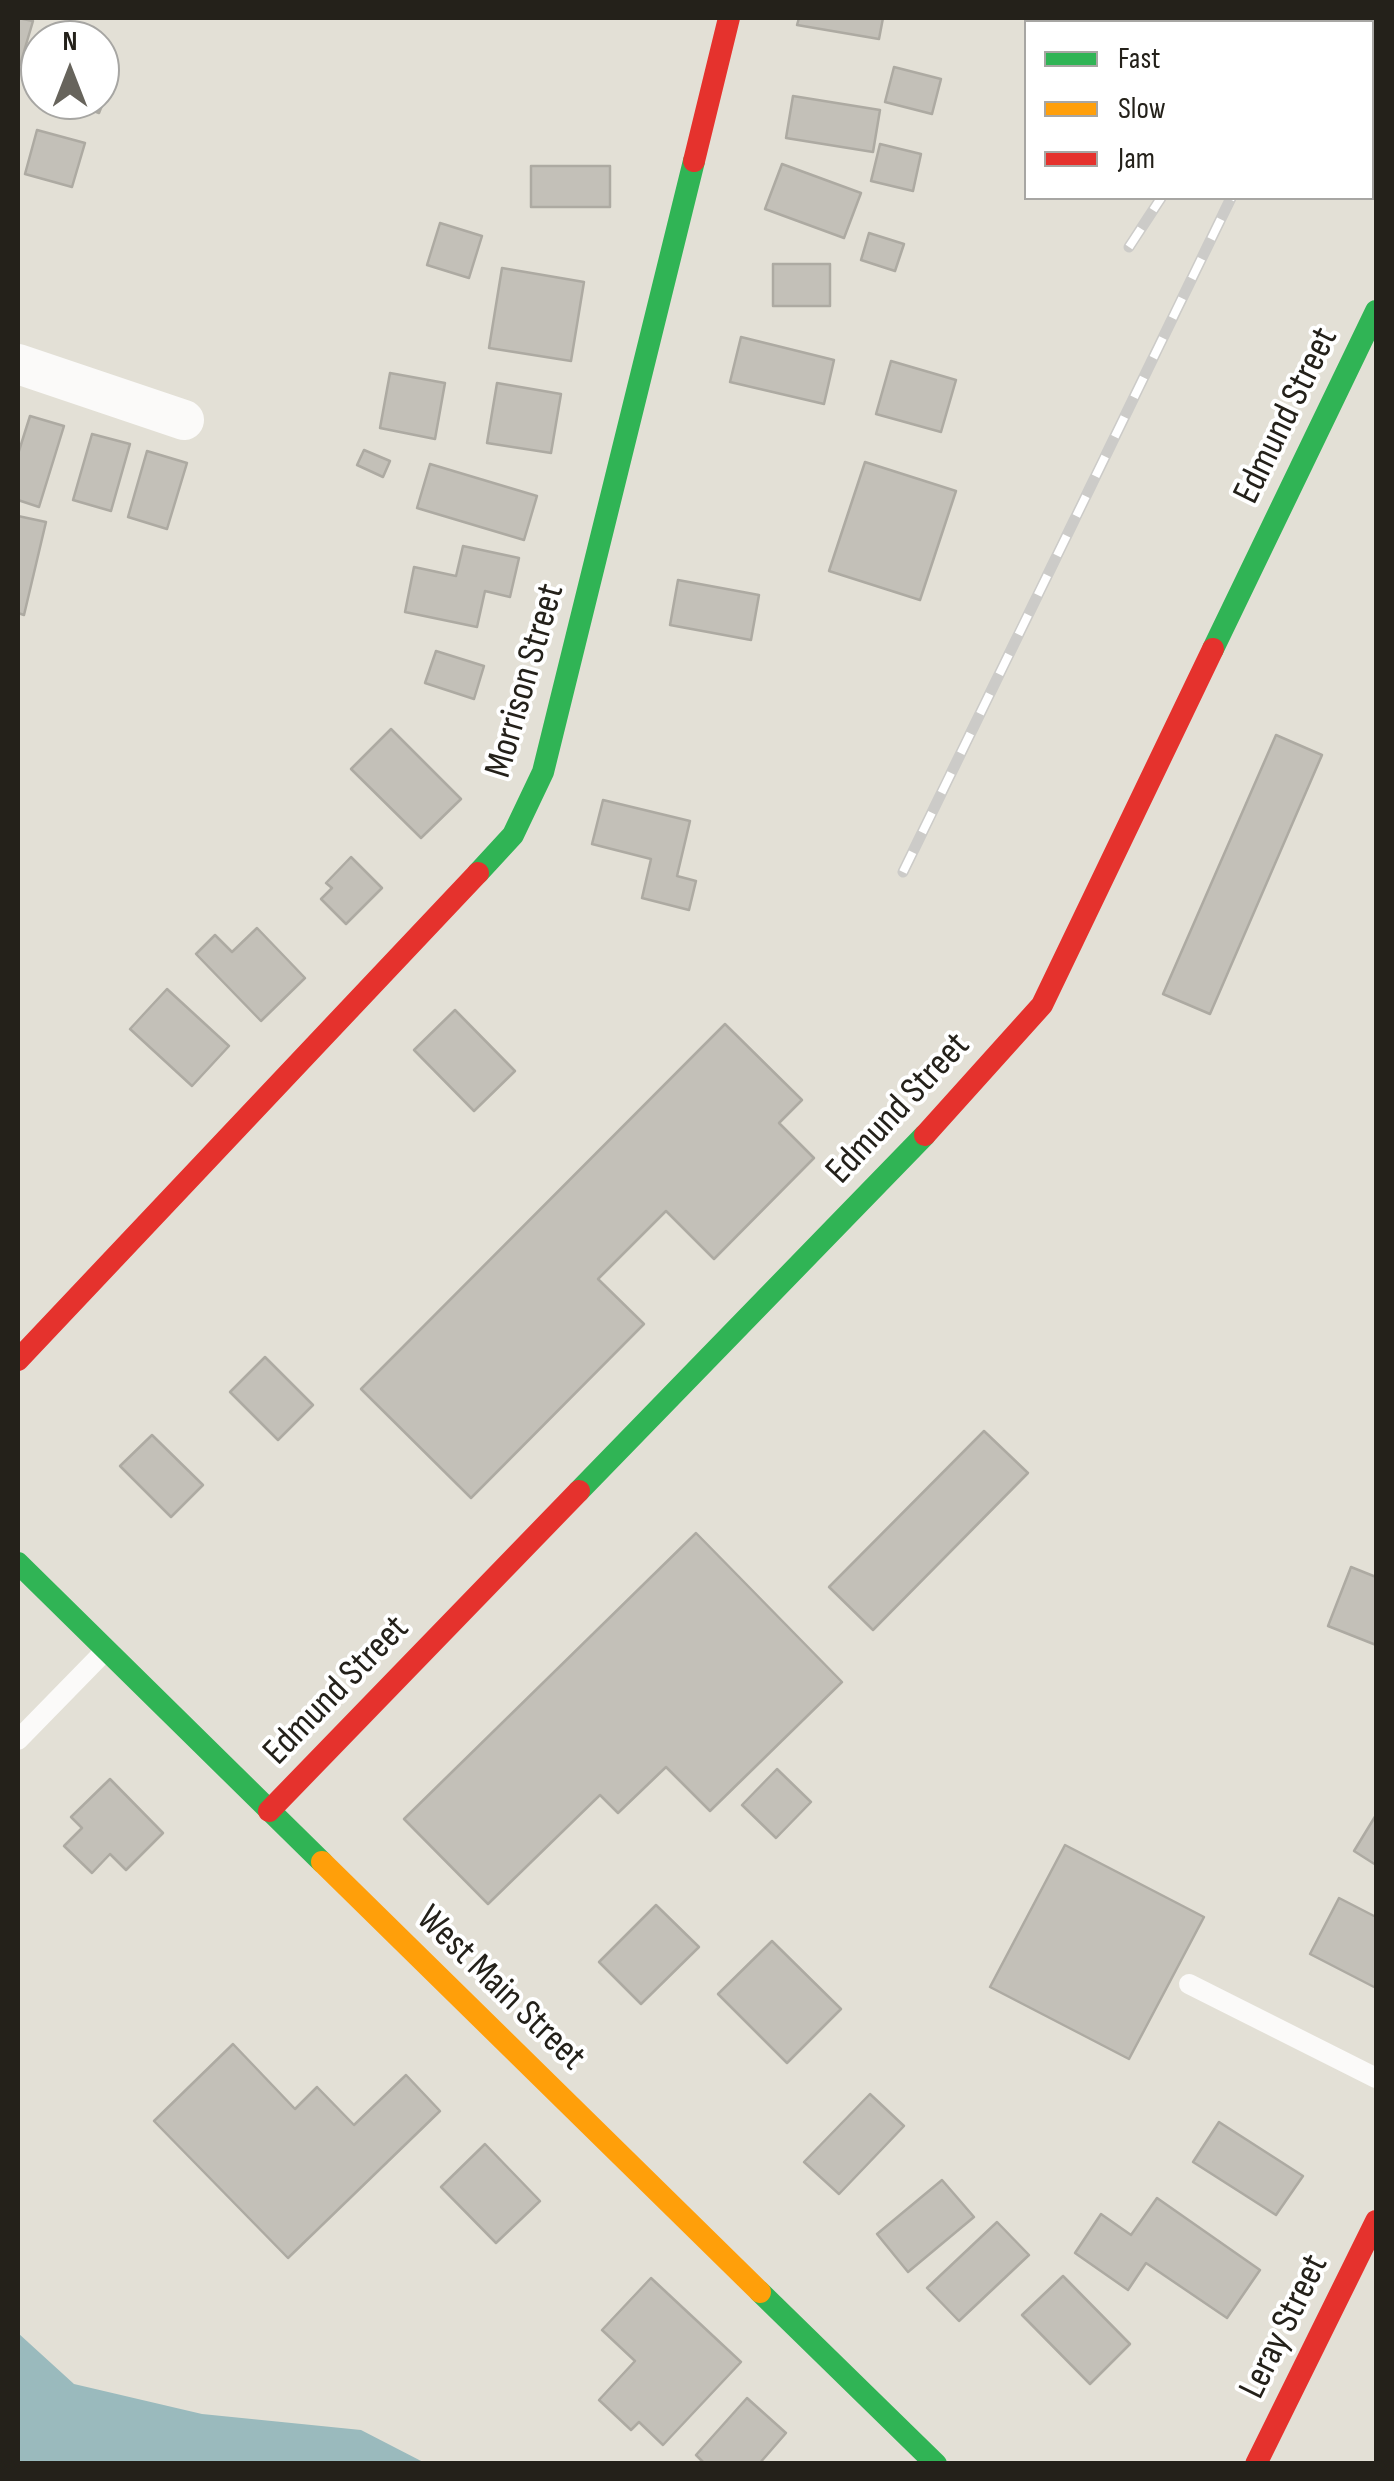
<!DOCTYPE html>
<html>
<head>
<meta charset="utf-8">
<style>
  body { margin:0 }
  #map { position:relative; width:1394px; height:2481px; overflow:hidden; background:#e3e0d6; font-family:"Sofia Sans Condensed",sans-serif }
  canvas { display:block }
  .frame { position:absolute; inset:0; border:20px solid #24211a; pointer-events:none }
  .legend { position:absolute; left:1024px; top:20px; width:350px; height:180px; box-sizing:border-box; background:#fff; border:2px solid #a7a6a3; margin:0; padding:12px 18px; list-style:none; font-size:30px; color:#24211a }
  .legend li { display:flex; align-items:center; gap:20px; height:50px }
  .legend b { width:50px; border:2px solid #a7a6a3 }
  .north { position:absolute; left:20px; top:20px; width:100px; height:100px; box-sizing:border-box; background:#fff; border:2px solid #a7a6a3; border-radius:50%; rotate:0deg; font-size:28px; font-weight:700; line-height:40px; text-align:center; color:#24211a }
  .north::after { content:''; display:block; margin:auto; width:35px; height:45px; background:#67645c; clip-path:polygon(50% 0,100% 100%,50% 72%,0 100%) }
</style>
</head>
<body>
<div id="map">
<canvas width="1394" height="2481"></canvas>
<div class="frame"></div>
<ul class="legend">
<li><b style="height:12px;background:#30b455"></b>Fast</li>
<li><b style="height:12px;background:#ff9f0a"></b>Slow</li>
<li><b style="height:12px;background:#e5322d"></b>Jam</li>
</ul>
<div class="north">N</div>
</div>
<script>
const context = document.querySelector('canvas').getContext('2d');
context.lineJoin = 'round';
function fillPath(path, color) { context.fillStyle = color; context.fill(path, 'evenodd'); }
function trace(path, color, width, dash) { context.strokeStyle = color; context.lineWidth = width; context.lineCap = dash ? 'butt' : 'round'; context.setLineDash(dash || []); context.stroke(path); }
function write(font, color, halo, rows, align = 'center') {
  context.font = font + ' "Sofia Sans Condensed",sans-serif'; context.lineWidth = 8; context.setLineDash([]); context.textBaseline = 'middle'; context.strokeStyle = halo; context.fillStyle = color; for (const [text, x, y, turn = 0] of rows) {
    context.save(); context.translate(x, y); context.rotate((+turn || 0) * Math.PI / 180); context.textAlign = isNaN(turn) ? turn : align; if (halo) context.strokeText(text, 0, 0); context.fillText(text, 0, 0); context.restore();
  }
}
fillPath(new Path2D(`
  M18 2333 74 2384 202 2414 361 2430 425 2463H18Z`), '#9ababd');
const building = new Path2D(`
  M18 18 33 21 20 65 18 64Z
  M799 18H883L879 39 797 25Z
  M100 64 116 70 99 113 64 100H100Z
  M894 67 941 79 932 114 885 102Z
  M793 96 880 110 873 152 786 138Z
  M37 130 85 143 72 187 25 174Z
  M880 144 921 154 913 191 871 181Z
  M782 164 861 193 844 238 765 209Z
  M531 166H610V207H531Z
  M440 223 482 236 469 278 427 265Z
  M869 233 904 244 895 271 861 260Z
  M773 264H830V306H773Z
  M502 268 584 282 571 361 489 348Z
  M741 337 834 360 824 404 730 382Z
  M891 361 956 380 941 432 876 414Z
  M390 373 445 383 435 439 380 428Z
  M497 383 561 394 551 453 487 443Z
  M30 416 64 426 39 507 18 500V454Z
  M92 434 130 444 111 511 73 500Z
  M364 450 390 461 383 477 357 465Z
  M147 451 187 463 167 529 128 517Z
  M865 462 956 491 920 600 829 571Z
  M430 464 537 496 524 540 417 508Z
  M18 516 46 522 24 615 18 613Z
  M463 546 519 558 510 597 485 591 477 627 405 612 414 567 456 576Z
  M678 580 759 595 751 640 670 625Z
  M436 651 484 666 474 699 425 683Z
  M391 729 461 799 421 838 351 769Z
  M1276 735 1322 755 1210 1014 1163 994Z
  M603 800 690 821 677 876 696 881 689 910 642 898 651 859 592 844Z
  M351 857 382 888 346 924 321 899 332 888 326 883Z
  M257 928 305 978 261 1021 196 954 215 935 232 952Z
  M167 989 229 1046 192 1086 130 1029Z
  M455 1010 515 1071 474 1111 414 1050Z
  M725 1024 802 1100 779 1123 814 1158 714 1259 666 1211 598 1279 644 1324 471 1498 361 1389Z
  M265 1357 313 1405 278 1440 230 1392Z
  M984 1431 1028 1473 873 1630 829 1587Z
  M152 1435 203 1485 171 1517 120 1466Z
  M696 1533 842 1682 710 1811 666 1767 618 1813 600 1795 488 1904 404 1819Z
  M1351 1567 1376 1577V1645L1328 1626Z
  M777 1769 811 1802 776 1838 742 1805Z
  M110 1779 163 1833 126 1870 110 1854 92 1873 64 1846 82 1828 71 1817Z
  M1376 1815V1865L1354 1851Z
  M1065 1845 1204 1917 1129 2059 990 1987Z
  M1339 1898 1376 1917V1988L1310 1954Z
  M656 1905 699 1947 641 2004 599 1962Z
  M772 1941 841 2009 787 2063 718 1994Z
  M233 2044 295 2109 317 2087 354 2125 406 2075 440 2111 288 2258 154 2121Z
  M870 2094 904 2126 839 2194 804 2162Z
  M1219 2122 1303 2176 1276 2215 1193 2162Z
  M485 2144 540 2201 496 2243 441 2187Z
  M942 2180 974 2217 908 2272 877 2234Z
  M1157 2198 1260 2270 1227 2318 1146 2263 1128 2290 1075 2253 1101 2214 1131 2235Z
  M997 2222 1029 2255 959 2321 927 2288Z
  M1063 2276 1130 2344 1090 2384 1022 2315Z
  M651 2278 741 2362 663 2445 639 2422 631 2430 599 2400 635 2361 602 2330Z
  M747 2398 786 2433 759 2464H705L696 2455Z`);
fillPath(building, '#c3c0b8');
trace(building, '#adaaa2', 2.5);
trace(new Path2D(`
  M18 1740 104 1652
  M1189 1984 1376 2078`), '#fbfaf9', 20);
trace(new Path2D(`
  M18 364 184 420`), '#fbfaf9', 40);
trace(new Path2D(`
  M1213 649 1376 311
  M478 873 513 835 543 772 694 161
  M579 1491 925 1135
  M18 1563 322 1862
  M760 2292 936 2464`), '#30b455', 22);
trace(new Path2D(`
  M322 1862 760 2292`), '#ff9f0a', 22);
trace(new Path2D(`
  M694 161 729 18
  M925 1135 1042 1005 1213 649
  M18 1360 478 873
  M269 1811 579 1491
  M1256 2464 1376 2221`), '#e5322d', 22);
const rail = new Path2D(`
  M1274 22 1278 18
  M1316 22 1318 18
  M1129 247 1161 198
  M903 872 1231 198`);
trace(rail, '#cccbc8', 11);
trace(rail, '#fff', 8, [22]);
write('38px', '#24211a', '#fff', [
  ["Edmund Street",1287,416,-64],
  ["Morrison Street",526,681,-74],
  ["Edmund Street",899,1109,-47],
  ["Edmund Street",337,1691,-46],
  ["West Main Street",500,1989,44],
  ["Leray Street",1285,2327,-64]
]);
</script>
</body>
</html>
